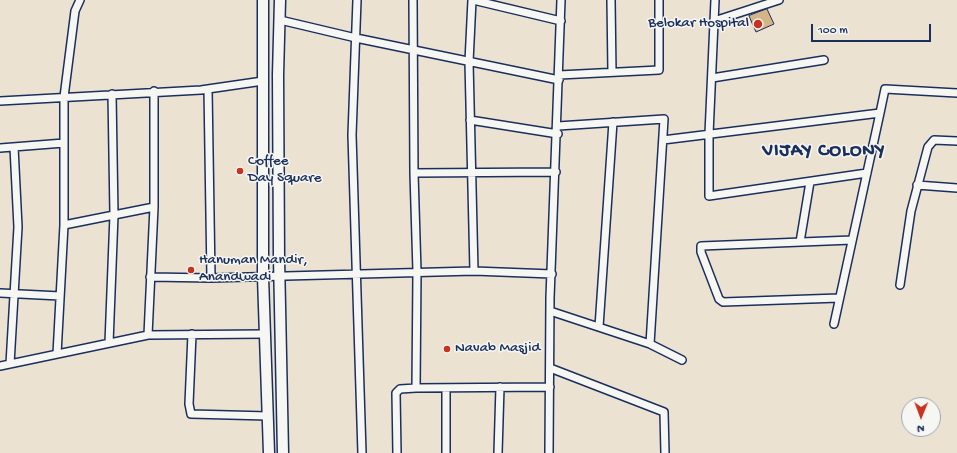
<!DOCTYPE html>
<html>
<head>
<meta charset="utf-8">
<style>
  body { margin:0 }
  #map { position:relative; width:957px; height:453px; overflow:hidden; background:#ece2d2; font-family:"Gochi Hand",sans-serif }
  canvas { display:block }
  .north { position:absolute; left:901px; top:397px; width:40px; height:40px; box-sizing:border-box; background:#f6f6f2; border:1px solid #9ea6b7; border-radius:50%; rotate:181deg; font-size:11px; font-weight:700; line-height:16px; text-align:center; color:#1b2f5e }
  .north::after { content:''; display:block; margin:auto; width:14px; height:18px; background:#c8321e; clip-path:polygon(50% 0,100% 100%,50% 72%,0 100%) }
  .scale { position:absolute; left:811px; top:24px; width:120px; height:18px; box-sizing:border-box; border:2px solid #1b2f5e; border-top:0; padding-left:5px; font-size:12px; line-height:14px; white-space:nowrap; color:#1b2f5e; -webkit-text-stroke:3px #f6f6f2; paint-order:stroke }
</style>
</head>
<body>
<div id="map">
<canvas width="957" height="453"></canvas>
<div class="north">N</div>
<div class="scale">100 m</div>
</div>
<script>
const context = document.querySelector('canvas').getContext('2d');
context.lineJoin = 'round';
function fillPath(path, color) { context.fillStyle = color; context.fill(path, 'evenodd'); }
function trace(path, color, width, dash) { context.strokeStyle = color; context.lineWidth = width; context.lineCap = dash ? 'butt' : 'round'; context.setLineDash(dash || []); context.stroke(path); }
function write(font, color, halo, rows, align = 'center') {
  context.font = font + ' "Gochi Hand",sans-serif'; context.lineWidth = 3; context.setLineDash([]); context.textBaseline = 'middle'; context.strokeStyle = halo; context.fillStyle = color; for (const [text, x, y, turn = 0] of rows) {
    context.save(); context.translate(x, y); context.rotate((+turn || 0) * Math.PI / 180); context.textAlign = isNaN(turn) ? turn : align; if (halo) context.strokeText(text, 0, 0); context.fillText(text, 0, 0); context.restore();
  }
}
const building = new Path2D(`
  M767 9 774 24 756 32 749 16Z`);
fillPath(building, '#d3b587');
trace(building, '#1b2f5e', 1);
const street = new Path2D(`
  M357 0 352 135 362 453
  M413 0 414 173 417 272 416 388 550 387
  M472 0 469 62 474 271 552 274
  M473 0 561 21
  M611 0 612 72
  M715 0 709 134V196L867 173
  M280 20 356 38 559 80
  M714 21 779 0
  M559 75 659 70V0
  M712 78 824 60
  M208 89 211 278
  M0 101 201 90 263 81
  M880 113 885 89 957 93
  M470 120 558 134
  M663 140 880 113 834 324
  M0 148 64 143
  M414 173 556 172
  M917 185 957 188
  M64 225 154 207
  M800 242 810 182
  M150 277 211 278 474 271
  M900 285 911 211 928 147 934 140 957 141
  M0 293 60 296
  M839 298 723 302 719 299 701 252V246L852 240
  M550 311 650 344 664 119 558 126
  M599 327 613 122
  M192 334 189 404 191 414 268 416
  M148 335 154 207V91
  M109 343 114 215 112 94
  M650 344 682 360
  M57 354 64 225V97L75 11 80 0
  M10 364 18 227 14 147
  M0 366 148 335 265 334
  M550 368 664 412 665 453
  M397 453 396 393 400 389 416 388
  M446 453V389
  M498 453 500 387
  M549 453 550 298 561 0`);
const secondary = new Path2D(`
  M263 0V277L269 453
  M280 0 278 75 279 258 283 453`);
trace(street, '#1b2f5e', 10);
trace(secondary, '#1b2f5e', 13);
trace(street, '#f6f6f2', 7);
trace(secondary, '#f6f6f2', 10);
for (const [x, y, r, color] of [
  [758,24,5,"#c8321e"],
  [240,171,4,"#c8321e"],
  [191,270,4,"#c8321e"],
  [447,349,4,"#c8321e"]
]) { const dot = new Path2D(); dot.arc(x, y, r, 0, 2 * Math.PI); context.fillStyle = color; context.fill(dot); trace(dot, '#f6f6f2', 1.5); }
write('15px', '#1b2f5e', '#f6f6f2', [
  ["Belokar Hospital",749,24,"right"],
  ["Coffee",248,162],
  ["Day Square",248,179],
  ["Hanuman Mandir,",199,261],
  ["Anandwadi",199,278],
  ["Navab Masjid",455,349]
], 'left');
context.letterSpacing = '1px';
write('bold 19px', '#1b2f5e', '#f6f6f2', [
  ["VIJAY COLONY",824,152]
]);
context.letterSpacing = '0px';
</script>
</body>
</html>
